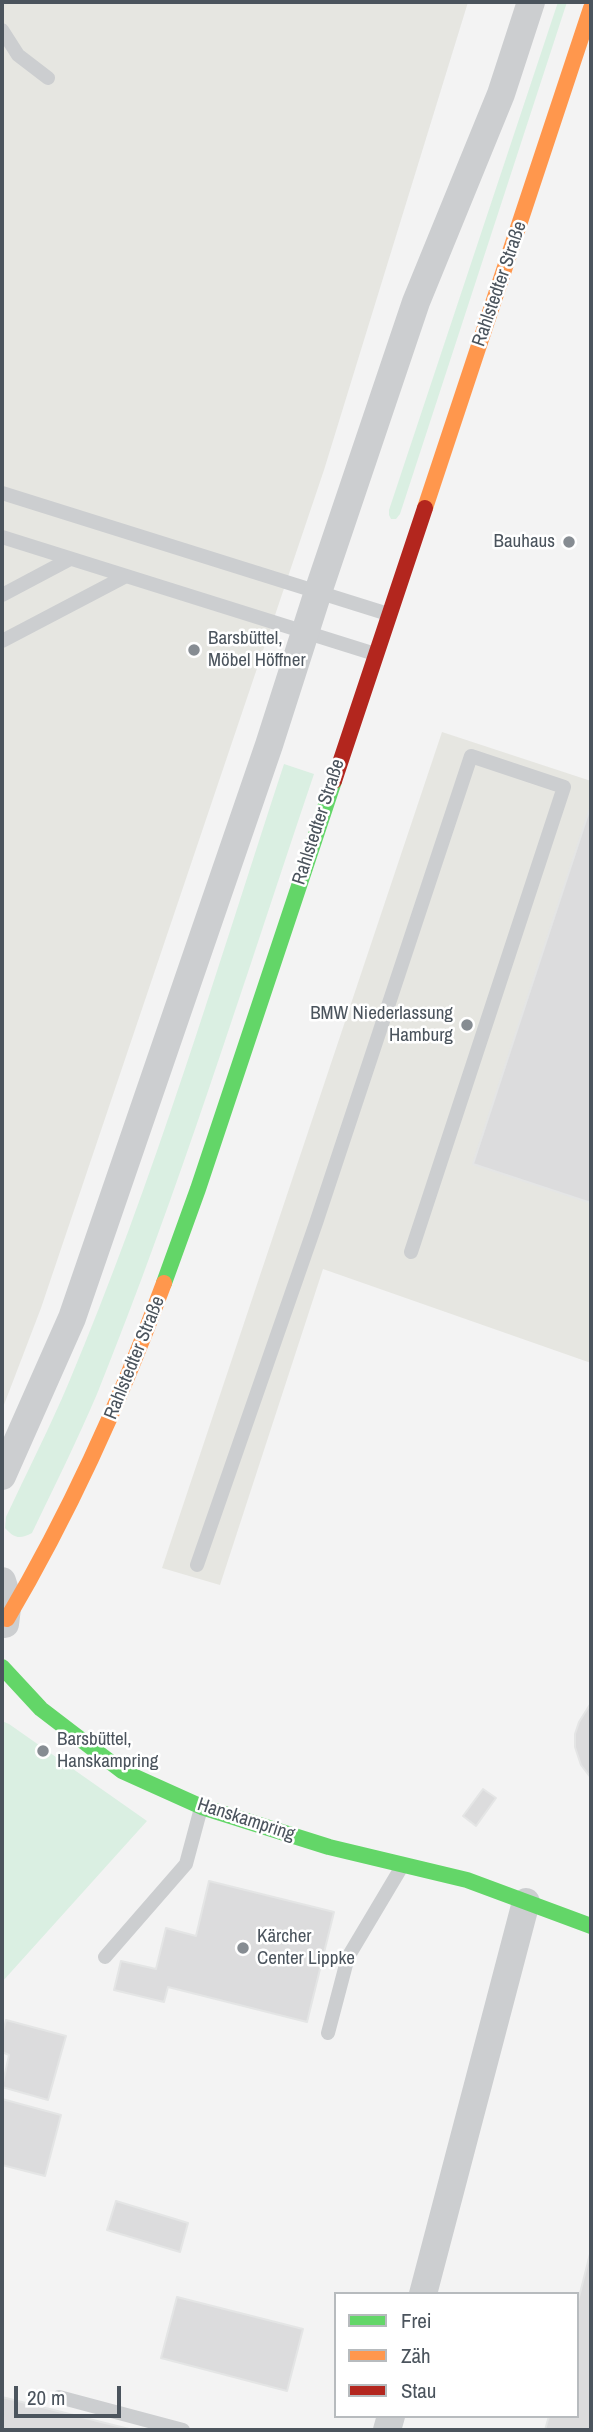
<!DOCTYPE html>
<html>
<head>
<meta charset="utf-8">
<style>
  body { margin:0 }
  #map { position:relative; width:593px; height:2432px; overflow:hidden; background:#f3f3f3; font-family:"Archivo Narrow",sans-serif }
  canvas { display:block }
  .frame { position:absolute; inset:0; border:4px solid #4b545d; pointer-events:none }
  .legend { position:absolute; left:334px; top:2292px; width:245px; height:126px; box-sizing:border-box; background:#fff; border:2px solid #b7bbbe; margin:0; padding:9px 12px; list-style:none; font-size:21px; color:#4b545d }
  .legend li { display:flex; align-items:center; gap:14px; height:35px }
  .legend b { width:35px; border:2px solid #b7bbbe }
  .scale { position:absolute; left:14px; top:2386px; width:107px; height:32px; box-sizing:border-box; border:4px solid #4b545d; border-top:0; padding-left:9px; font-size:21px; line-height:24px; white-space:nowrap; color:#4b545d; -webkit-text-stroke:5px #fff; paint-order:stroke }
</style>
</head>
<body>
<div id="map">
<canvas width="593" height="2432"></canvas>
<div class="frame"></div>
<ul class="legend">
<li><b style="height:9px;background:#63d668"></b>Frei</li>
<li><b style="height:9px;background:#ff974d"></b>Zäh</li>
<li><b style="height:9px;background:#b3261e"></b>Stau</li>
</ul>
<div class="scale">20 m</div>
</div>
<script>
const context = document.querySelector('canvas').getContext('2d');
context.lineJoin = 'round';
function fillPath(path, color) { context.fillStyle = color; context.fill(path, 'evenodd'); }
function trace(path, color, width, dash) { context.strokeStyle = color; context.lineWidth = width; context.lineCap = dash ? 'butt' : 'round'; context.setLineDash(dash || []); context.stroke(path); }
function write(font, color, halo, rows, align = 'center') {
  context.font = font + ' "Archivo Narrow",sans-serif'; context.lineWidth = 5; context.setLineDash([]); context.textBaseline = 'middle'; context.strokeStyle = halo; context.fillStyle = color; for (const [text, x, y, turn = 0] of rows) {
    context.save(); context.translate(x, y); context.rotate((+turn || 0) * Math.PI / 180); context.textAlign = isNaN(turn) ? turn : align; if (halo) context.strokeText(text, 0, 0); context.fillText(text, 0, 0); context.restore();
  }
}
fillPath(new Path2D(`
  M2 2H468L324 470 41 1308 2 1410Z
  M442 732 591 781V1363L323 1269 220 1585 162 1568Z`), '#e6e6e1');
fillPath(new Path2D(`
  M558 2H567L400 514 396 519H391L389 515V510Z
  M284 764 314 774C244 981 179 1191 97 1394 77 1441 54 1487 32 1533 20 1539 15 1539 5 1528L6 1517C27 1472 50 1427 69 1382 154 1181 216 971 284 764Z
  M2 1721 9 1724 147 1821 2 1982Z`), '#daefe2');
const building = new Path2D(`
  M591 805V1203L473 1164Z
  M591 1703V1778L581 1765 575 1747V1734L579 1722Z
  M483 1789 496 1798 476 1826 463 1816Z
  M209 1881 334 1912 307 2022 168 1987 164 2002 114 1990 121 1961 156 1969 166 1928 196 1936Z
  M6 2020 66 2036 48 2100 2 2087 9 2055 2 2052V2035Z
  M2 2099 61 2115 45 2176 2 2165Z
  M116 2201 188 2223 180 2252 107 2230Z
  M591 2250V2430H545L549 2416H577V2305Z
  M177 2297 303 2329 287 2391 161 2358Z
  M2 2397 133 2430H2Z`);
fillPath(building, '#dcdcdd');
trace(building, '#e4e5e5', 2);
trace(new Path2D(`
  M2 30 18 55 48 78
  M2 493 388 614
  M2 537 375 654
  M2 595 70 559
  M2 641 126 576
  M197 1565 316 1223 471 756 564 787 411 1252
  M105 1957 186 1864 201 1808
  M328 2033 348 1957 401 1868
  M59 2397 183 2430`), '#ccced0', 14);
trace(new Path2D(`
  M2 1476 72 1318 269 745 318 592 416 302 501 94 531 2
  M2 1581 8 1600 5 1624
  M423 2294 526 1902
  M387 2430 391 2416`), '#ccced0', 28);
trace(new Path2D(`
  M164 1283 198 1189 334 781
  M2 1667 41 1709 122 1771 202 1807 329 1847 467 1880 591 1926`), '#63d668', 16);
trace(new Path2D(`
  M425 508 591 8
  M7 1619C70 1512 121 1400 164 1283`), '#ff974d', 16);
trace(new Path2D(`
  M334 781 425 508`), '#b3261e', 16);
for (const [x, y, r, color] of [
  [569,542,7,"#868c92"],
  [194,650,7,"#868c92"],
  [467,1025,7,"#868c92"],
  [43,1751,7,"#868c92"],
  [243,1948,7,"#868c92"]
]) { const dot = new Path2D(); dot.arc(x, y, r, 0, 2 * Math.PI); context.fillStyle = color; context.fill(dot); trace(dot, '#fff', 2.5); }
write('19px', '#4b545d', '#fff', [
  ["Rahlstedter Straße",500,284,-71],
  ["Rahlstedter Straße",319,822,-72],
  ["Rahlstedter Straße",135,1358,-68],
  ["Hanskampring",246,1820,18]
]);
write('19px', '#4b545d', '#fff', [
  ["Bauhaus",555,542,"right"],
  ["Barsbüttel,",208,639],
  ["Möbel Höffner",208,661],
  ["BMW Niederlassung",453,1014,"right"],
  ["Hamburg",453,1036,"right"],
  ["Barsbüttel,",57,1740],
  ["Hanskampring",57,1762],
  ["Kärcher",257,1937],
  ["Center Lippke",257,1959]
], 'left');
</script>
</body>
</html>
